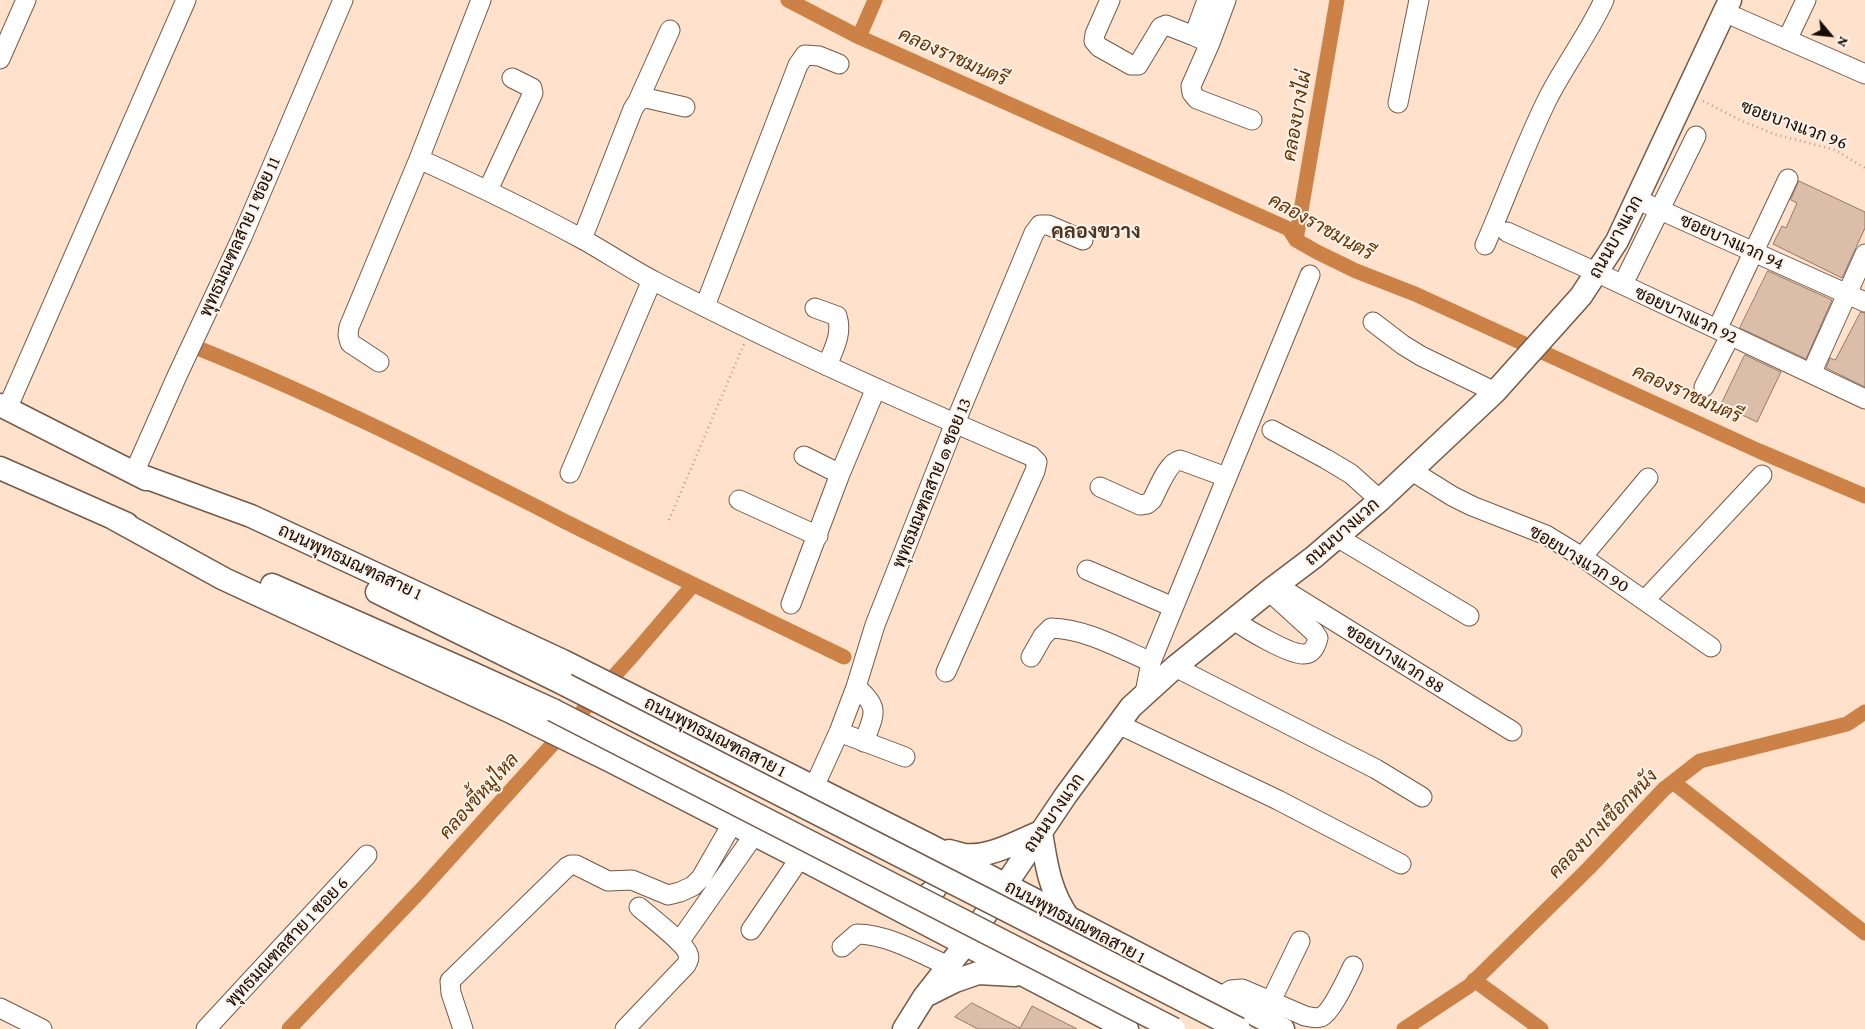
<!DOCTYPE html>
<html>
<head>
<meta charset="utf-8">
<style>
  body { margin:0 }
  #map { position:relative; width:1865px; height:1029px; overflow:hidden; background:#ffe1cc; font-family:"Crimson Pro",serif }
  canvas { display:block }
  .north { position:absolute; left:1805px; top:10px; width:50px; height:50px; -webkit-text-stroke:4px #fef2e9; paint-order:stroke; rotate:118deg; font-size:14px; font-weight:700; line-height:20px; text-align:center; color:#170d06 }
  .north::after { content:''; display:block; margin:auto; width:18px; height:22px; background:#170d06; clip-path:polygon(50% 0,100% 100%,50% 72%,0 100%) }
</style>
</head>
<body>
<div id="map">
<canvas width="1865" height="1029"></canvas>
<div class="north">N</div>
</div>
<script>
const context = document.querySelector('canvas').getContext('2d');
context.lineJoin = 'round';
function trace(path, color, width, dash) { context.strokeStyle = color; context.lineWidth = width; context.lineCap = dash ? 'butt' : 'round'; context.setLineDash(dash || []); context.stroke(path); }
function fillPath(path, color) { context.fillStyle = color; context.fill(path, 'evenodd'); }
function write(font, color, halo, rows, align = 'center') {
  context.font = font + ' "Crimson Pro",Sarabun,serif'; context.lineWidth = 4; context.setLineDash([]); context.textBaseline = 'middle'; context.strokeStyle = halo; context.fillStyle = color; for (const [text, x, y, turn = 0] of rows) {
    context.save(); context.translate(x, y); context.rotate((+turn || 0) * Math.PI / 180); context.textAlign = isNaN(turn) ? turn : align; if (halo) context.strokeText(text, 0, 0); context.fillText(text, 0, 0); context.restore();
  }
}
trace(new Path2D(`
  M788 0 859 37 1289 229 1296 240 1317 252 1356 271 1415 294 1759 451 1865 496
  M859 37 875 0
  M1296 240 1337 0
  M200 349C327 400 450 463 572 525 662 570 753 613 844 657
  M1673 782 1865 933
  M1474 980 1541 1029
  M289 1029 421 890 634 654 693 585
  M1404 1029 1469 986 1589 868 1664 789 1700 761 1847 724 1865 712`), '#cc8246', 15);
const building = new Path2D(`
  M1799 181 1865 212V228L1842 278 1773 244 1782 226 1786 228 1797 203 1791 200Z
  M1768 271 1832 300 1806 359 1740 328Z
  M1861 312 1865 313V387L1826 368 1830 358 1835 360Z
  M1745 355 1781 372 1757 422 1721 405Z
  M972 1003 1020 1028 1032 1006 1077 1029H978L955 1017Z`);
fillPath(building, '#dbbeaa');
trace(building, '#947966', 1);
const minor = new Path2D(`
  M1110 0 1095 34 1094 41 1099 47 1131 65H1138L1161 27 1166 25 1194 36 1207 0
  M1724 12 1865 74
  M1194 36 1210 43 1191 86 1192 93 1197 99 1252 120
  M1787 40 1806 0
  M1210 43 1226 0
  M0 59 26 0
  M638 101 670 30
  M1398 103 1419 0
  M419 159C474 184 529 210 582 239 606 252 629 268 654 281 777 345 904 402 1031 456L1037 462 1035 471 946 672
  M488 190 533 93 532 88 512 78
  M1638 200 1865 302
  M1507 232 1598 273 1865 399
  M582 239 633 109 638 101 646 98 685 107
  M1485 245C1506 197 1524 147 1547 100 1564 66 1588 35 1604 0
  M1628 274 1696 136
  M705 306 798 65 805 55 819 56 839 64
  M815 308 837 316C843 334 833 350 827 366
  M1722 319 1788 179
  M1373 322 1403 345 1421 356 1495 392
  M379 362 350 343 348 335 349 327 419 159 481 0
  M1815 365 1865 254
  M1704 387 1730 336
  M7 409 186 0
  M1272 430 1326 459 1351 474 1380 500
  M804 456 840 474
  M1412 471 1452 496 1472 506 1546 535 1582 557 1711 647
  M134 473 177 376 242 237 343 0
  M570 473 652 280
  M1100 487 1140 505 1147 504 1152 500C1158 489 1168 462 1180 460L1226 477
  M739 500 818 536
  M1337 537 1469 616
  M1582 557 1648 478
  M1087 570 1173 607
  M1281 583 1289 593 1512 731
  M1645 600 1762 475
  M791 604 840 474 876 388
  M1234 620C1246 629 1290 655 1304 654 1313 654 1316 646 1318 638L1314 632 1270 592
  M1031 657 1043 636 1051 628C1086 629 1119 648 1151 662
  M1175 667 1376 769 1422 797
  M856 687C881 708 874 714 864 742
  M1145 693 1151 662 1310 275
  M1118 724 1278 800 1401 864
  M839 732 905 757
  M814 787 839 732 856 687 875 625 955 423 1034 233 1040 225H1048L1083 240
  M751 930 800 858
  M679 942 754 835
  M842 947 857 934C887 934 922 954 948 966
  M1220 997 1231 990 1242 989 1305 1016C1310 1017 1316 1019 1321 1017 1332 1012 1347 978 1353 966
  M1271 1001 1300 941
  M0 1008 42 1029
  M206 1029 367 855
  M463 1029 451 993 450 981 567 867 571 865H576L608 881 632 880 668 895 680 892 693 886 701 878 732 824
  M625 1029 686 965C688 961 690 958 688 954 685 943 649 916 639 907`);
const major = new Path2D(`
  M0 405 146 479
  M0 468 127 524
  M134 473 251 516 563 661 931 846 1283 1029
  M113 518 224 579 511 712 611 761 800 858 1127 1029
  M272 585 474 674 553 710
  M377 592 566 685
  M1041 832C1046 864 1050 893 1070 920
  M949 851C954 852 959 854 964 855 990 858 1018 841 1041 832
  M903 899C914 902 930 897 936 887 939 883 939 875 941 871L933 860
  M929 994 955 981 978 973 1015 975
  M904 1029 924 997 965 945 1066 795 1131 707 1175 667 1269 591 1314 557 1380 500 1495 392 1581 296 1617 241 1730 0`);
trace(minor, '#735947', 21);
trace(major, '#735947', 25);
trace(new Path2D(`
  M1703 101 1742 121 1774 134 1835 150 1865 168
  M669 520 744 344`), '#b39c8b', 2.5, [1, 4]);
trace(minor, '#fff', 19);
trace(major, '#fff', 22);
const majorBridge = new Path2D(`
  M566 685 1239 1029
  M553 710 1174 1029`);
trace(majorBridge, '#735947', 25, []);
trace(majorBridge, '#fff', 22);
write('18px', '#170d06', '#fef2e9', [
  ["ซอยบางแวก 96",1794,125,20],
  ["พุทธมณฑลสาย 1 ซอย 11",240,237,-66],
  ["ถนนบางแวก",1616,237,-61],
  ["ซอยบางแวก 94",1732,242,24],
  ["ซอยบางแวก 92",1686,315,25],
  ["พุทธมณฑลสาย ๑ ซอย 13",932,483,-68],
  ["ถนนบางแวก",1342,532,-41],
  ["ซอยบางแวก 90",1579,559,31],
  ["ถนนพุทธมณฑลสาย 1",350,562,25],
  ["ซอยบางแวก 88",1395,659,32],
  ["ถนนพุทธมณฑลสาย 1",715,737,27],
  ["ถนนบางแวก",1054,813,-55],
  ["ถนนพุทธมณฑลสาย 1",1075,922,28],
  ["พุทธมณฑลสาย 1 ซอย 6",287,942,-47]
]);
write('italic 19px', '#623201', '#fef2e9', [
  ["คลองราชมนตรี",953,57,24],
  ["คลองบางไผ่",1297,116,-80],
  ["คลองราชมนตรี",1321,227,29],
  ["คลองราชมนตรี",1687,394,24],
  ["คลองขี้หมูไหล",479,796,-48],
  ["คลองบางเชือกหนัง",1603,824,-45]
]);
write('bold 20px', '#4c3524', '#fef2e9', [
  ["คลองขวาง",1096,232]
]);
</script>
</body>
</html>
